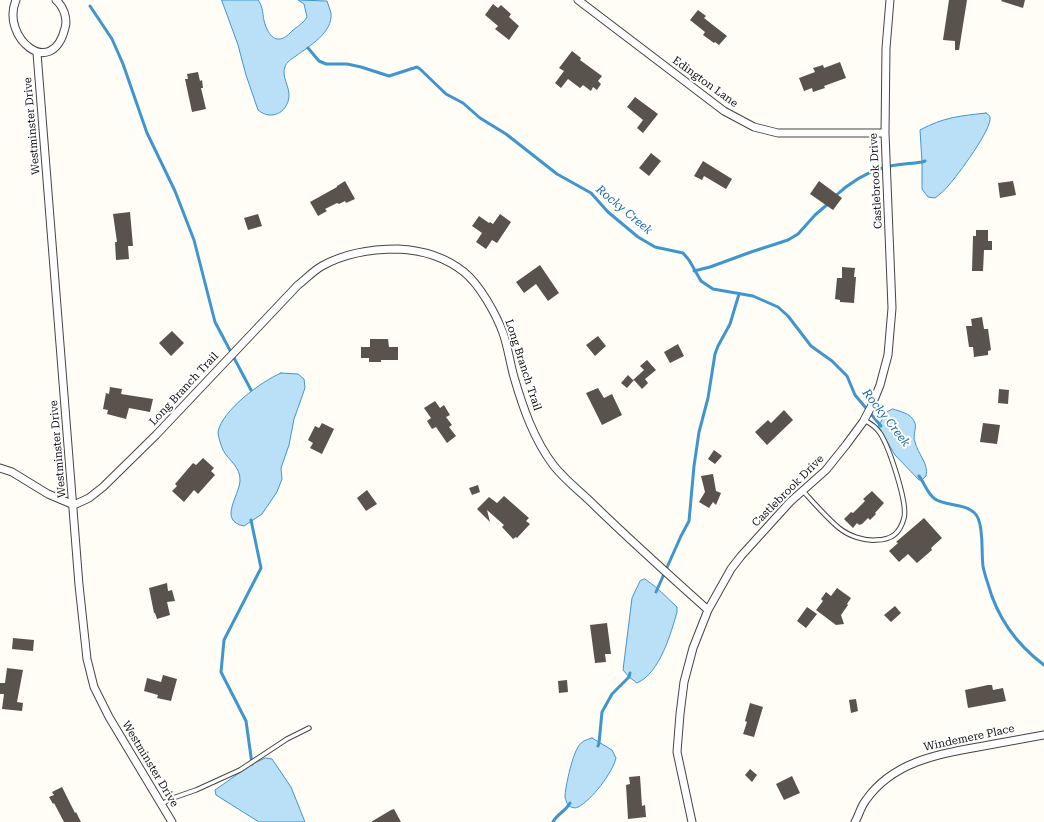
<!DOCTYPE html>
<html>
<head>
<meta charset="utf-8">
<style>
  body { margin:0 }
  canvas { display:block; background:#fffdf5 }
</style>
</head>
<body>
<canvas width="1044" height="822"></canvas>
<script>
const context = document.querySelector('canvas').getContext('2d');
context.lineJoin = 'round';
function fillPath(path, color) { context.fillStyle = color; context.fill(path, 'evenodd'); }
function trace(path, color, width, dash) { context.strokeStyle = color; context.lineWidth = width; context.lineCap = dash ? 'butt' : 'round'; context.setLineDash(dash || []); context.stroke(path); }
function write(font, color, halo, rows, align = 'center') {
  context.font = font + ' "Roboto Serif",serif'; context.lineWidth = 4; context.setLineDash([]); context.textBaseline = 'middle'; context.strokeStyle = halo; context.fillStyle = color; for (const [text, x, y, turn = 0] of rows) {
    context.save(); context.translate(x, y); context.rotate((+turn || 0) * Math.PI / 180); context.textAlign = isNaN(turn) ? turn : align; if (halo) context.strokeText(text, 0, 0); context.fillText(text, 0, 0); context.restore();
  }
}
const water = new Path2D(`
  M222 0H258C264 8 262 15 265 24 270 39 279 45 291 32 296 27 304 23 307 17L304 4 298 0 327 1C328 5 330 9 331 13 333 33 309 46 296 56 292 59 286 62 285 67 281 76 290 87 289 97 287 113 271 121 258 110L246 75 238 45Z
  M986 113C988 115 989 114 990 117 993 128 957 176 949 185 945 190 940 194 935 198L928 197 922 189V162L920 130C944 117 960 116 986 113Z
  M281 373 298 374 304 379 305 388 294 419 289 445 281 468 282 479 277 492 262 514 244 526C218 521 239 496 240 481 241 467 228 460 223 450 221 445 218 437 218 432 222 410 262 381 281 373Z
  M893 409C901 412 910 413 914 421 918 427 912 435 915 442 918 454 929 464 926 476L922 480H919L895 455 878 426 887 412Z
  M645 579 657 588 677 607V612C671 633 660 673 637 683L629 677 623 670 632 598 640 581Z
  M592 738 612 750 616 758C613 772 591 801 578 807 574 809 572 807 568 806 567 803 566 801 565 797 565 788 572 757 577 749 580 742 585 740 592 738Z
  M266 758 272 759 291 787 305 822H259L216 795 215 790 252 764Z`);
fillPath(water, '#b9e0f7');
trace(water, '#3f96cf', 1);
trace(new Path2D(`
  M90 6 112 39 123 64 147 133 175 191 194 240 215 322 251 390
  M308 48 319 61 326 64H347L361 67 389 76 417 67 420 69 446 94 463 103 480 118 506 134 557 174 591 193 608 212 638 237 655 247 683 253 689 260 701 281 713 289 753 296 778 307 788 316 811 346 832 361 847 376 855 395 881 426
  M834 197C847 185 865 173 882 168 895 164 909 164 922 162L925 161
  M694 271 710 267 751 252 788 240 798 234 815 215 829 203
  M919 476C925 484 927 493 935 499 946 507 971 502 978 518 984 532 981 551 983 566 984 572 986 578 988 584 997 617 1016 644 1044 665
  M251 520 261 568 224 640 221 672 246 721 252 764
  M656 592 681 536 689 521 694 466 699 432 708 398 715 354 718 346 730 324 739 294
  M598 746 599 743 602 712 612 694 629 677 630 673
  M553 822C557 814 566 811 570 803`), '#3f96cf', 3);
fillPath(new Path2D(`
  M949 0H967L959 50H955V41L943 40Z
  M1002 0H1025L1023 8 1001 1Z
  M493 4 498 8 501 5 511 14 509 17 519 26 509 40 495 29 498 26 485 15Z
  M698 10 706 16 704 18 727 36 719 45 715 42 714 43 703 35 705 32 690 20Z
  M572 51 581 58 580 60 602 76 598 81 601 84 597 90 593 87 591 91 583 85 580 88 568 79 561 88 555 83 564 71 559 68Z
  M840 62 846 78 824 86 825 88 813 92 812 88 804 91 799 78 815 72 813 68 823 65 824 68Z
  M198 72 200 81 202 80 203 88H201L206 109 192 112 185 79H188L187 74Z
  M635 97 658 114 643 133 637 128 643 120 627 107Z
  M651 153 661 161 649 176 639 168Z
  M703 161 732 179 726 189 704 176 702 180 694 176Z
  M345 181 355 199 346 203 345 201 339 204 337 203 325 209 327 211 318 216 310 202 337 187V186Z
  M819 181 842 198 833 210 810 194Z
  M1013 181 1016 195 1000 198 998 183Z
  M130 212 133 246H128L129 259 116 260 115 242H117L113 214Z
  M258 214 262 226 248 230 244 218Z
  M500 214 511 222 497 243 492 240 486 249 476 242 482 233 472 226 479 216 489 223 490 222 493 224Z
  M976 230H988V241H992V250H984L983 271H972L973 236H976Z
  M540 265 559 293 548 301 536 284 524 293 516 282Z
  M842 267 855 268 854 277H856L854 303 840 302V300L835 299 837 278H842Z
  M982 317 984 329H988L991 350 988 351V355L974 357 973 347H969L966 326H972L971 319Z
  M172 331 184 343 171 356 159 343Z
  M598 336 606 346 595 356 586 345Z
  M370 339H388L389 347H398V360H381V362H369V358H361V347H370Z
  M678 344 684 356 670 363 664 352Z
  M647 360 656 370 645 379 648 383 642 389 634 380 627 388 621 383 628 375 633 380 644 370 640 366Z
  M110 387 122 389 121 394 153 399 150 412 129 408 126 419 107 414 108 410 103 409 106 393 109 394Z
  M598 388 604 398 612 394 622 415 602 425 586 393Z
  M999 389 1009 390 1008 404 998 403Z
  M435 401 440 408 444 405 450 415 446 417 452 425 449 427 456 436 447 443 436 427 432 429 427 421 431 418 424 408Z
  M784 410 793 420 767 445 755 432 768 420 771 423Z
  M322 423 334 429 322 454 310 448 313 443 308 440 315 426 319 428Z
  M983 423 1000 425 997 444 980 442Z
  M714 450 722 456 715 464 708 459Z
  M203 458 214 468 211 471 215 475 198 494 194 490 184 502 172 491 177 486 175 484 193 463 196 465Z
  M713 474 716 491 721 493 716 505 713 502 709 508 699 502 705 492 701 476Z
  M478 485 480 492 472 495 469 488Z
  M367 490 377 504 366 511 357 498Z
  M872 491 884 503 875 513 876 514 870 520 868 518 862 524 859 525 857 523 853 528 844 519 851 512 853 513 865 501 863 499Z
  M504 496 529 518 526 521 530 524 517 538 516 537 513 539 502 527 504 525 487 510 490 522 477 509 489 497 497 503Z
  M924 518 942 538 931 548 932 550 917 563 908 554 899 562 889 551 898 543 896 542Z
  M167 583 168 591 172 590 175 601 167 602 170 615 157 619 155 613H154L149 588Z
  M837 588 851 598 847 604 848 605 841 615 844 624 836 625 816 610 823 601 821 599 826 592 831 596Z
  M895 606 901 613 891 622 884 615Z
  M807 607 817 614 806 628 797 621Z
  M607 623 611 654H605L606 662 595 663 590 625Z
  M13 638 34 640 33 651 12 649Z
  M7 668 23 670 17 702 23 703 22 711 2 709 4 694H0V683H5Z
  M163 675 177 679 171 701 157 698 158 695 144 691 147 678 161 682Z
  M567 680 568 692 559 693 558 681Z
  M988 685H992L993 690 1003 688 1006 701 968 708 965 690Z
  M856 699 858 711 851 713 849 700Z
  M750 703 763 707 754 737 743 734 747 722 745 721Z
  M750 769 757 775 752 782 745 775Z
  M640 776 642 806 645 805 646 817 628 819 626 785 630 784 629 777Z
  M792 776 800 793 784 800 776 784Z
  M62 787 75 813 76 812 81 822H64L54 803 53 804 49 797 54 795 52 792Z
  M394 809 401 822H371L391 810Z`), '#5a524d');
const service = new Path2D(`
  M803 491C814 503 826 517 839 528 849 536 864 541 876 540 892 540 900 533 904 518 908 503 889 447 880 433 876 427 870 423 864 420
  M162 804 170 799 196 790 240 770 287 739 309 728`);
const minor = new Path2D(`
  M16 0C0 37 52 81 65 28 68 18 63 6 56 0
  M578 0 724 111 754 127 778 133H885
  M37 53 79 585 87 659 94 687 109 717 172 822
  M0 468 12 472 48 494 74 505 89 498 103 487 156 435 298 285C306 279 313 271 322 266 345 253 372 249 398 249 421 250 445 257 464 272 480 285 496 314 503 333 508 347 510 363 514 377 523 408 534 440 554 466 566 481 582 493 595 506 632 542 670 576 708 610
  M692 822 677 752 680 714 684 682 693 648 708 610 731 569 741 556 790 502 826 470 846 445 863 422 872 405 880 385 888 355 892 308 885 133 886 48 890 0
  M855 822C859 815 861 806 866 800 892 763 936 754 978 747 1000 743 1022 739 1044 735`);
trace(service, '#444', 5.5);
trace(minor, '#444', 9);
trace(service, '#fff', 3.5);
trace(minor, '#fff', 7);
write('11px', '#111', '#fff', [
  ["Edington Lane",705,82,36],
  ["Westminster Drive",32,126,-95],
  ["Castlebrook Drive",876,181,-93],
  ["Long Branch Trail",523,365,72],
  ["Long Branch Trail",184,389,-47],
  ["Westminster Drive",58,449,-95],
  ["Castlebrook Drive",788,491,-45],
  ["Windemere Place",969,738,-12],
  ["Westminster Drive",150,764,59]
]);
write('italic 12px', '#1768a6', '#fff', [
  ["Rocky Creek",624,210,40],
  ["Rocky Creek",886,418,52]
]);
</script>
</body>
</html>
